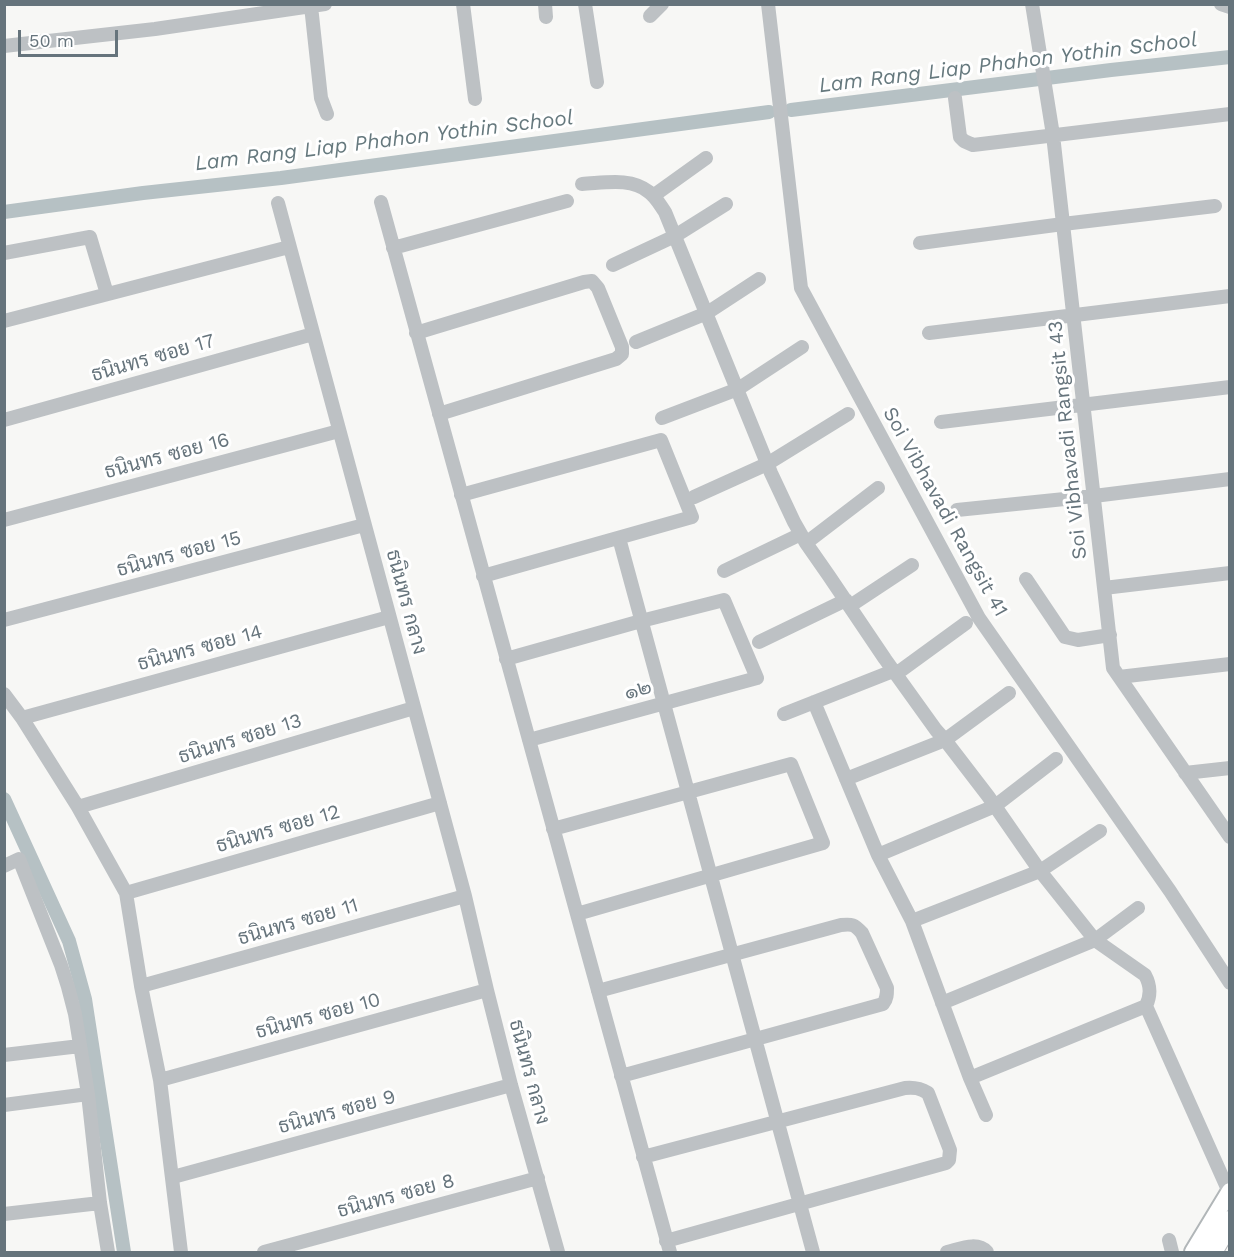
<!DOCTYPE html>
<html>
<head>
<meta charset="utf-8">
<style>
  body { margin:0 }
  #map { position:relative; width:1234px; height:1257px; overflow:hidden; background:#f7f7f5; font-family:"Work Sans",sans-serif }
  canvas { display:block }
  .frame { position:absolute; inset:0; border:6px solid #66747c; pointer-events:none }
  .scale { position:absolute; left:18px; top:30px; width:100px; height:27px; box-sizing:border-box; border:3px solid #66747c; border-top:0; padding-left:8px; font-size:18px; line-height:21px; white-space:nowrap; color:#66747c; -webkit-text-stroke:4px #fff; paint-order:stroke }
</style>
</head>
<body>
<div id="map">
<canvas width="1234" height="1257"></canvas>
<div class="frame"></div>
<div class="scale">50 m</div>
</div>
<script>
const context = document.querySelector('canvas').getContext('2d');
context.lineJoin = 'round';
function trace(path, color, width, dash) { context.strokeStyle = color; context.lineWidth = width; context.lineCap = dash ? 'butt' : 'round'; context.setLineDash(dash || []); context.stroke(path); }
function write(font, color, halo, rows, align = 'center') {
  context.font = font + ' "Work Sans",Sarabun,sans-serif'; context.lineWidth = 6; context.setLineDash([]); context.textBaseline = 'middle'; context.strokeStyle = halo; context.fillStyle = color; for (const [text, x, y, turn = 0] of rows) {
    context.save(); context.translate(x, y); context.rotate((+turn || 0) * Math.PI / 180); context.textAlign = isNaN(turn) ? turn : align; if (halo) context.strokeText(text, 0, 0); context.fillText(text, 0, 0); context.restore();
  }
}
trace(new Path2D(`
  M791 110 1111 70 1230 57
  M4 212 143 193 281 178 769 112
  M4 799 69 941 85 999 124 1252`), '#b6c1c4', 14);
const major = new Path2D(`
  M1193 1252 1230 1191`);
const highway = new Path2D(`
  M1212 1252 1230 1221`);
trace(major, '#b1b6b8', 20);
trace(highway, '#b3b6b9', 22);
trace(new Path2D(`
  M463 4 475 99
  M545 4 546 17
  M585 4 597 82
  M768 4 801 288 979 618 1170 891 1230 983
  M1032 4 1053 135 1113 668 1230 837
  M1221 4 1230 7
  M311 6 321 98 327 114
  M650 16 662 4
  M4 46 155 29 325 4
  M955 98 960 137 964 141 973 145 1230 114
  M582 184C604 183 631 177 649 192 656 197 660 205 665 212L771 473 794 522 806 543 829 576 885 659 936 730 945 740 988 796 1040 871 1095 940 1145 975C1151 986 1151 995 1146 1006L1229 1192
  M653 196 706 158
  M381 202 670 1252
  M278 203 465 896 487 990 511 1085 558 1252
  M920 243 1063 224 1215 206
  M393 248 567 201
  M4 253 90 237 107 294
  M613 265 675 236 726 204
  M4 321 289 247
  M416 333 584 282 592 281 598 288 622 347V354L616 359 439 414
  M929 333 1230 296
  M636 342 707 313 759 279
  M662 418 738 389 802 347
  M4 420 313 334
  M941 422 1230 387
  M461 495 661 440 692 517 483 576
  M694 497 767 464 848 414
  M957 510 1094 496 1230 479
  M4 520 339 431
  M619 538 813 1252
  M806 543 878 488
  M724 571 801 534
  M1026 579 1065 637 1078 640 1110 635
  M1104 588 1230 573
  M850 606 912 565
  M4 620 364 525
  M759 642 846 600
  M506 659 641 621 724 600 757 678 529 740
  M896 674 966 623
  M1119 677 1230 664
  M4 694 22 718 78 807 126 893 141 986 160 1080 181 1252
  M814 702 878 855 912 921 970 1078 986 1115
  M784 714 893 671
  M22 718 389 617
  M1185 773 1230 768
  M846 779 945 740 1009 693
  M78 807 414 708
  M553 829 791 764 823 843 577 914
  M878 855 995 806 1056 759
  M4 866 19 859 61 965 68 987 75 1014 88 1094 100 1203 108 1252
  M126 893 440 803
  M912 921 1040 871 1100 831
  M141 986 465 896
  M598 991 841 925C852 924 854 924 862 933L887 988C887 994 887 999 883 1004L621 1076
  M942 1003 1095 940 1138 908
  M4 1055 80 1046
  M970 1078 1146 1006
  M160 1080 487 990
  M4 1105 88 1094
  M643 1157 905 1088C914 1087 920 1088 928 1093L950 1150 949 1160 946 1163 666 1241
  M173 1177 511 1085
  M4 1214 100 1203
  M1169 1240 1172 1252
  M264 1252 538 1178
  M947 1252C960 1249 977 1241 987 1252`), '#bdc1c4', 14);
trace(major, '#fff', 16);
trace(highway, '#fff', 20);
write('20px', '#66747c', '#fff', [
  ["ธนินทร ซอย 17",153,358,-16],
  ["Soi Vibhavadi Rangsit 43",1068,440,-96],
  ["ธนินทร ซอย 16",167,456,-15],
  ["Soi Vibhavadi Rangsit 41",945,512,61],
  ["ธนินทร ซอย 15",179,554,-15],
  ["ธนินทร กลาง",406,602,75],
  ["ธนินทร ซอย 14",200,648,-15],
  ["๑๒",638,690,-15],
  ["ธนินทร ซอย 13",240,739,-17],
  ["ธนินทร ซอย 12",278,829,-16],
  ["ธนินทร ซอย 11",298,922,-16],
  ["ธนินทร ซอย 10",318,1016,-15],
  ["ธนินทร กลาง",529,1072,75],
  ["ธนินทร ซอย 9",337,1112,-15],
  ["ธนินทร ซอย 8",396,1196,-15]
]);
write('italic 21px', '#66797e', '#fff', [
  ["Lam Rang Liap Phahon Yothin School",1008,63,-7],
  ["Lam Rang Liap Phahon Yothin School",384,141,-7]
]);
</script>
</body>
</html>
